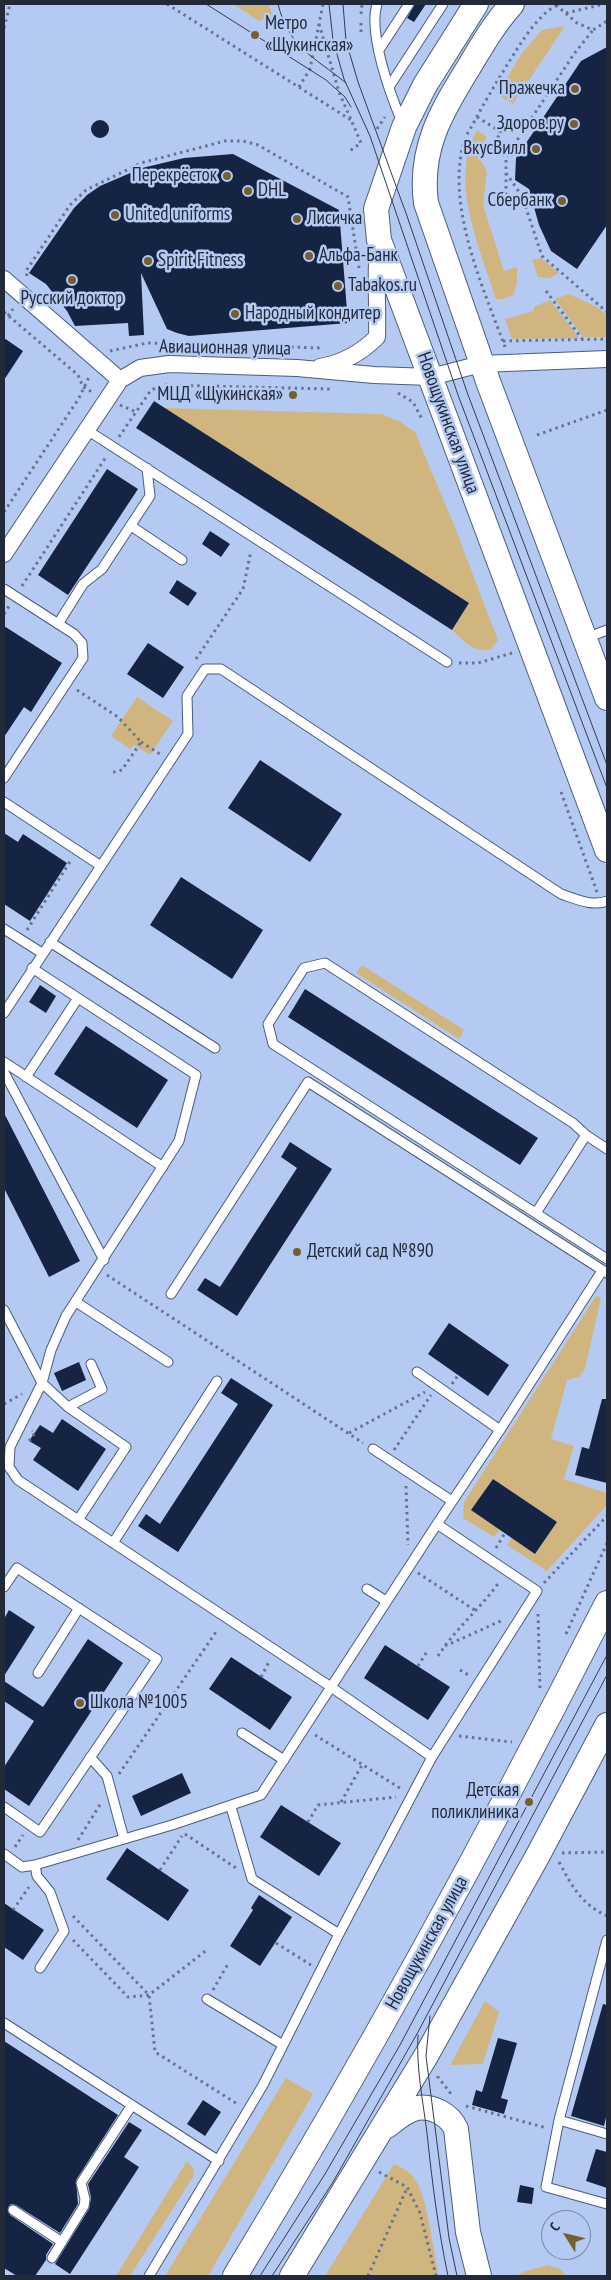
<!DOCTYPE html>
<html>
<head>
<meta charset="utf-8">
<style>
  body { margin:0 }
  #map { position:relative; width:611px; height:2280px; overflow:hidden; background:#b5caf3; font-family:"PT Sans Narrow",sans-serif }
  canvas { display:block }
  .frame { position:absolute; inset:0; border:5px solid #222a3a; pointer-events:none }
  .north { position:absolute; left:541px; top:2210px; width:50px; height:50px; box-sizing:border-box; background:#b5caf3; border:1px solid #7a8aa9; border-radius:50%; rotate:306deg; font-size:14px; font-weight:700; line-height:20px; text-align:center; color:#222a3a }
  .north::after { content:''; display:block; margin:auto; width:18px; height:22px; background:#765f2f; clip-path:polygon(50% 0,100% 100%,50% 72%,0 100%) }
</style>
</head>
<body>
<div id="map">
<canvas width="611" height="2280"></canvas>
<div class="frame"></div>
<div class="north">С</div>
</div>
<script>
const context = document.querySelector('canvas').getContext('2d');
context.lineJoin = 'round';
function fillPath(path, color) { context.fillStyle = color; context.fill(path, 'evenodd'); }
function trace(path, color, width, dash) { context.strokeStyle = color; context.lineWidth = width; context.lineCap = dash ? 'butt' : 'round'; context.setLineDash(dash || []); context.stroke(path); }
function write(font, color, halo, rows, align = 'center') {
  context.font = font + ' "PT Sans Narrow",sans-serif'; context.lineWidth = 5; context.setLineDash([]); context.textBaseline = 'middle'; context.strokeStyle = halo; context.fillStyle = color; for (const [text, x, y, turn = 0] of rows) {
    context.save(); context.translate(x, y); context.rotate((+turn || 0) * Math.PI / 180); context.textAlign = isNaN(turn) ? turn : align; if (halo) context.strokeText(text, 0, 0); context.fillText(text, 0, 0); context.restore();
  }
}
fillPath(new Path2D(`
  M233 4H269L272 14 259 21Z
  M565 26 513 104 497 94 522 53 542 30Z
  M477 130 487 137 478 154 487 172 483 205 504 271 517 267V283L513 295 503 299H496C480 248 448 179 477 130Z
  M541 258 559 273 550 278 538 277 532 260Z
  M569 294 597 307 607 316V337H583L555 299Z
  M550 300 579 338 512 339 505 319 534 311V307Z
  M164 408 381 414 399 421 415 432 454 525 498 640 491 649C474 653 464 642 452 630L469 603Z
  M137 697 173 721 150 755 134 745 130 749 111 736Z
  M362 965 464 1030 459 1039 356 973Z
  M596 1296 601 1298 585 1369 579 1377 567 1380 551 1439 574 1446 564 1479 607 1493V1505L547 1571 507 1545 512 1538 536 1553 557 1522 493 1479 472 1510 500 1529 494 1537 463 1518 464 1502Z
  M485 2001 499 2012 483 2064 450 2065Z
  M286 2078 313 2094 208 2276H165Z
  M187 2161 194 2169 193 2177 130 2276H116Z
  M394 2164C403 2168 411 2172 416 2181 428 2200 433 2251 439 2276H325Z
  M548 2265 561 2269 565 2276H515L526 2271Z`), '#d1b57f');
fillPath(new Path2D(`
  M415 4H426L414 22 407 18Z
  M607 47V225L577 269 551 251 539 225 529 189 515 180 516 158 581 61Z
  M91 129a9 9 0 1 1 18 0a9 9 0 1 1-18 0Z
  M233 154 339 210 348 323 189 336 177 333 167 329 141 273 144 335 129 336 128 323 75 326 67 311 46 284 29 273 74 208 87 195 100 186 142 168 184 158Z
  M4 338 23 351 4 380Z
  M154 401 469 603 452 630 136 428Z
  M107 469 138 489 68 595 38 575Z
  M210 531 230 544 221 557 202 544Z
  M177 580 197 593 188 606 169 593Z
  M4 626 62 663 31 712 24 707 4 737Z
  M148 643 184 667 163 698 127 674Z
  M260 760 342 814 310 862 228 808Z
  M4 833 18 842 23 834 67 863 30 921 4 904Z
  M181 877 263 930 232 979 150 925Z
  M40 985 56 996 46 1013 29 1002Z
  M305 989 538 1138 520 1165 288 1017Z
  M86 1026 168 1080 137 1128 54 1074Z
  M4 1113 80 1261 49 1277 4 1188Z
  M290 1142 332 1169 237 1316 197 1290 205 1278 220 1287 297 1168 281 1157Z
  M449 1323 509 1365 488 1396 428 1354Z
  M79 1362 86 1380 62 1391 54 1373Z
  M231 1378 273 1405 178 1552 138 1526 146 1514 160 1524 238 1404 221 1393Z
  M602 1399H607V1483L575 1475 582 1447 589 1449Z
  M62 1419 106 1449 78 1491 33 1460 41 1448 29 1441 40 1425 53 1433Z
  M493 1479 557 1522 535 1554 471 1510Z
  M9 1610 35 1627 4 1676V1619Z
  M88 1639 123 1663 29 1806 4 1789V1767L34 1721 4 1701V1681L43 1707Z
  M385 1645 450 1687 428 1720 364 1678Z
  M231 1657 292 1697 270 1730 209 1689Z
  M182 1773 191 1793 141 1816 132 1796Z
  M281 1805 341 1843 319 1876 260 1837Z
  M127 1848 189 1890 168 1921 106 1879Z
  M259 1895 292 1917 260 1966 230 1946 253 1910 251 1908Z
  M4 1903 44 1930 23 1960 4 1947Z
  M603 2004 607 2005V2113L604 2126 571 2116Z
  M498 2038 517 2043 501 2098 508 2100 504 2114 472 2105 476 2090 482 2092Z
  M4 2041 118 2115 76 2180 78 2204 60 2233 16 2205 11 2204 8 2207 10 2215 53 2244 46 2255V2260L35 2276H17L4 2268Z
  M203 2100 221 2112 205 2136 187 2124Z
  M129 2122 142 2130 124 2157 139 2167 70 2274 55 2264 89 2209 91 2198 88 2184Z
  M596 2149 607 2152V2188L586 2181Z
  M520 2185 534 2188 532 2204 517 2202Z`), '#152443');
const lane = new Path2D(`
  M377 4C368 33 390 94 402 122
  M379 50 409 4
  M389 87 443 4
  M87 430 447 662
  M131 526 182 560
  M4 589 74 634 82 643 83 658 4 778
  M58 624 83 584 102 569 150 496 147 468
  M586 638 607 630
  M4 802 101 866
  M4 929 42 953
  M50 942 215 1048
  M32 968 196 1075 179 1141 66 1316 51 1350 42 1383 10 1447 9 1467 18 1480 331 1687 437 1524 500 1430 602 1271
  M4 1013 188 734 187 696 205 669H221L561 894C576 899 593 907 607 901
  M4 1062 163 1167
  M4 1072 104 1260
  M26 1077 78 998
  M607 1149 586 1135 573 1123 325 963 304 968 268 1024 273 1044 607 1259
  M536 1213 586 1135
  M171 1294 308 1082 607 1273
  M76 1302 168 1362
  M4 1310 42 1383 68 1407 126 1447 78 1520
  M417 1372 500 1430
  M68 1407 102 1389 91 1364
  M373 1449 452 1501
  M113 1543 217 1381
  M4 1587 17 1568 157 1659 40 1832 4 1807
  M367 1589 386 1601
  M38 1673 79 1608
  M242 1733 284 1760
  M90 1757 107 1776 124 1839
  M231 1807 252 1879 339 1934
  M4 1854 22 1867 35 1865 172 1825 261 1795 331 1687 432 1757
  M35 1865 37 1876 50 1892 64 1931 40 1968
  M607 1940 559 2120 546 2187 607 2204
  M207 1999 283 2045
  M4 2023 219 2161
  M559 2120 607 2134
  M13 2210 62 2242
  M52 2258 84 2206 85 2199 81 2183 132 2105
  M149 2276 263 2085 339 1934 432 1757 537 1591 437 1524`);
const street = new Path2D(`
  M4 279 120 380
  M320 367C343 363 361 353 377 337 378 306 375 275 378 245
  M4 554 120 380 140 368 169 364 297 368 374 375 431 377 481 364 607 359`);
const secondary = new Path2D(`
  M476 4 425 85 404 127 376 209 379 240 607 850
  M512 4C495 23 482 45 469 67 441 112 419 149 426 203L489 384 607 698
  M387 2126C396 2119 406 2110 417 2108 432 2105 450 2115 456 2129L468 2232 479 2276
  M235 2276C368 2057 491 1832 607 1603
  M292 2276 426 2056 537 1857 607 1725`);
trace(lane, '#4a5c80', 11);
trace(street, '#4a5c80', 18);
trace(secondary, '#4a5c80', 26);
trace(new Path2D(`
  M167 4 351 120
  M556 5 577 23 593 30 607 21
  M566 13 600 5
  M361 14 362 4
  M361 23V36
  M319 24 339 92 361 143 348 152
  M4 28 10 4
  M299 87 310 69 323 4
  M477 117 501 132 492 147 506 157
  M377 129 385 117
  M506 173 522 196 542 256 607 312
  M506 195V157L574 54 593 30
  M27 276 26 271 70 205 86 190 141 163 225 141H243L258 145 348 197 359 268
  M546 291 583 340
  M4 312 78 375 83 387 92 392
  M8 316 13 309
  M503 341 607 339
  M505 347C483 287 447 209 463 145 464 138 469 131 473 124 484 103 496 83 509 62 520 44 541 9 561 4
  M110 351 147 343 322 348
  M398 393 413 402 423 421
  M120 405 136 412
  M537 435 607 410
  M119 437 151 390 164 385 330 389
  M4 512 79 398 90 375
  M22 586 106 457
  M4 614 9 606
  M196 659 243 589 251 551
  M459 663H478L512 653
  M77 690 118 717 141 742 122 770 110 773
  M141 742 160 754
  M561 792 597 892
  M27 930 71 860
  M107 1275 363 1443
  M452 1384 458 1375
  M4 1404 22 1394
  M349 1433 425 1392
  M29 1441 35 1433 32 1431
  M394 1450 431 1395
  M406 1486 408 1545
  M496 1548 505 1533
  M418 1573 476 1611
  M544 1583 607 1516
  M538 1614 540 1688
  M566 1634 607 1543
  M445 1646 503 1620
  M438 1656C456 1628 481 1608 500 1581
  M418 1666 428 1650
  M460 1670 470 1676
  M261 1677 270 1660
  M315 1735 403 1790
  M459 1736 512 1742
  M119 1774 218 1629
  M341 1802 362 1765
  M308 1822 318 1805 396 1797
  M185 1834 236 1868
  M78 1840 101 1803
  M15 1847 23 1835
  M562 1853 607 1852
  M559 1862C572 1886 581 1904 607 1916
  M160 1870 182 1836
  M13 1910 29 1887
  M73 1916 149 1995 155 2052 239 2105
  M73 1940 128 1997 149 1995 208 1949
  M276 1943 311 1965
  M213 1990 229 1962
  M438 2076V2077L451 2094
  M466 2106 547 2128
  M379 2172 407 2187 420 2213 436 2276
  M368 2276 407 2188`), '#667490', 3, [2.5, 4]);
trace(lane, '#fff', 9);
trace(street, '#fff', 16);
trace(secondary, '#fff', 24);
trace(new Path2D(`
  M206 4 326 80 345 97 351 107
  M278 4C289 48 313 56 346 83
  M329 4 333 40 344 79 370 136 458 395 607 788
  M343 4 346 41 358 82 407 216 467 392 607 765
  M430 2016 426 2056 449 2238 457 2276
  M418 2035C416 2068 423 2101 427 2133 432 2181 438 2229 448 2276
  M260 2276 325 2174 400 2045 607 1655
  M272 2276 333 2182 418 2032 607 1675`), '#323b4e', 1);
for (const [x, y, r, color] of [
  [255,35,5,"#765f2f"],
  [575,89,5,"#765f2f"],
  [574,124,5,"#765f2f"],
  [536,149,5,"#765f2f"],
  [227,176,5,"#765f2f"],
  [248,191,5,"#765f2f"],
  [562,201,5,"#765f2f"],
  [115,215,5,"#765f2f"],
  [297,219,5,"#765f2f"],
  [309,256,5,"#765f2f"],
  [148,261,5,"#765f2f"],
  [72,280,5,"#765f2f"],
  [338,286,5,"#765f2f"],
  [235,314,5,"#765f2f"],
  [293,395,5,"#765f2f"],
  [297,1252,5,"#765f2f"],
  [80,1703,5,"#765f2f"],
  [529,1802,5,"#765f2f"]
]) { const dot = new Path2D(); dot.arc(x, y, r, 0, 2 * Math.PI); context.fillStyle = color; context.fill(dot); trace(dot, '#b5caf3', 2); }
write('19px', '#222a3a', '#b5caf3', [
  ["Метро",265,24],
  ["«Щукинская»",265,46],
  ["Пражечка",565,89,"right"],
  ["Здоров.ру",564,124,"right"],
  ["ВкусВилл",526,149,"right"],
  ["Перекрёсток",217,176,"right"],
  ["DHL",258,191],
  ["Сбербанк",552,201,"right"],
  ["United uniforms",125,215],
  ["Лисичка",307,219],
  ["Альфа-Банк",319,256],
  ["Spirit Fitness",158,261],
  ["Tabakos.ru",348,286],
  ["Русский доктор",72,299,"center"],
  ["Народный кондитер",245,314],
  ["МЦД «Щукинская»",283,395,"right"],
  ["Детский сад №890",307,1252],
  ["Школа №1005",90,1703],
  ["Детская",519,1791,"right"],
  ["поликлиника",519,1813,"right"]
], 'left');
write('19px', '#222a3a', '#b5caf3', [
  ["Авиационная улица",225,348,1],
  ["Новощукинская улица",448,423,70],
  ["Новощукинская улица",427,1943,-61]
]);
</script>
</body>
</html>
